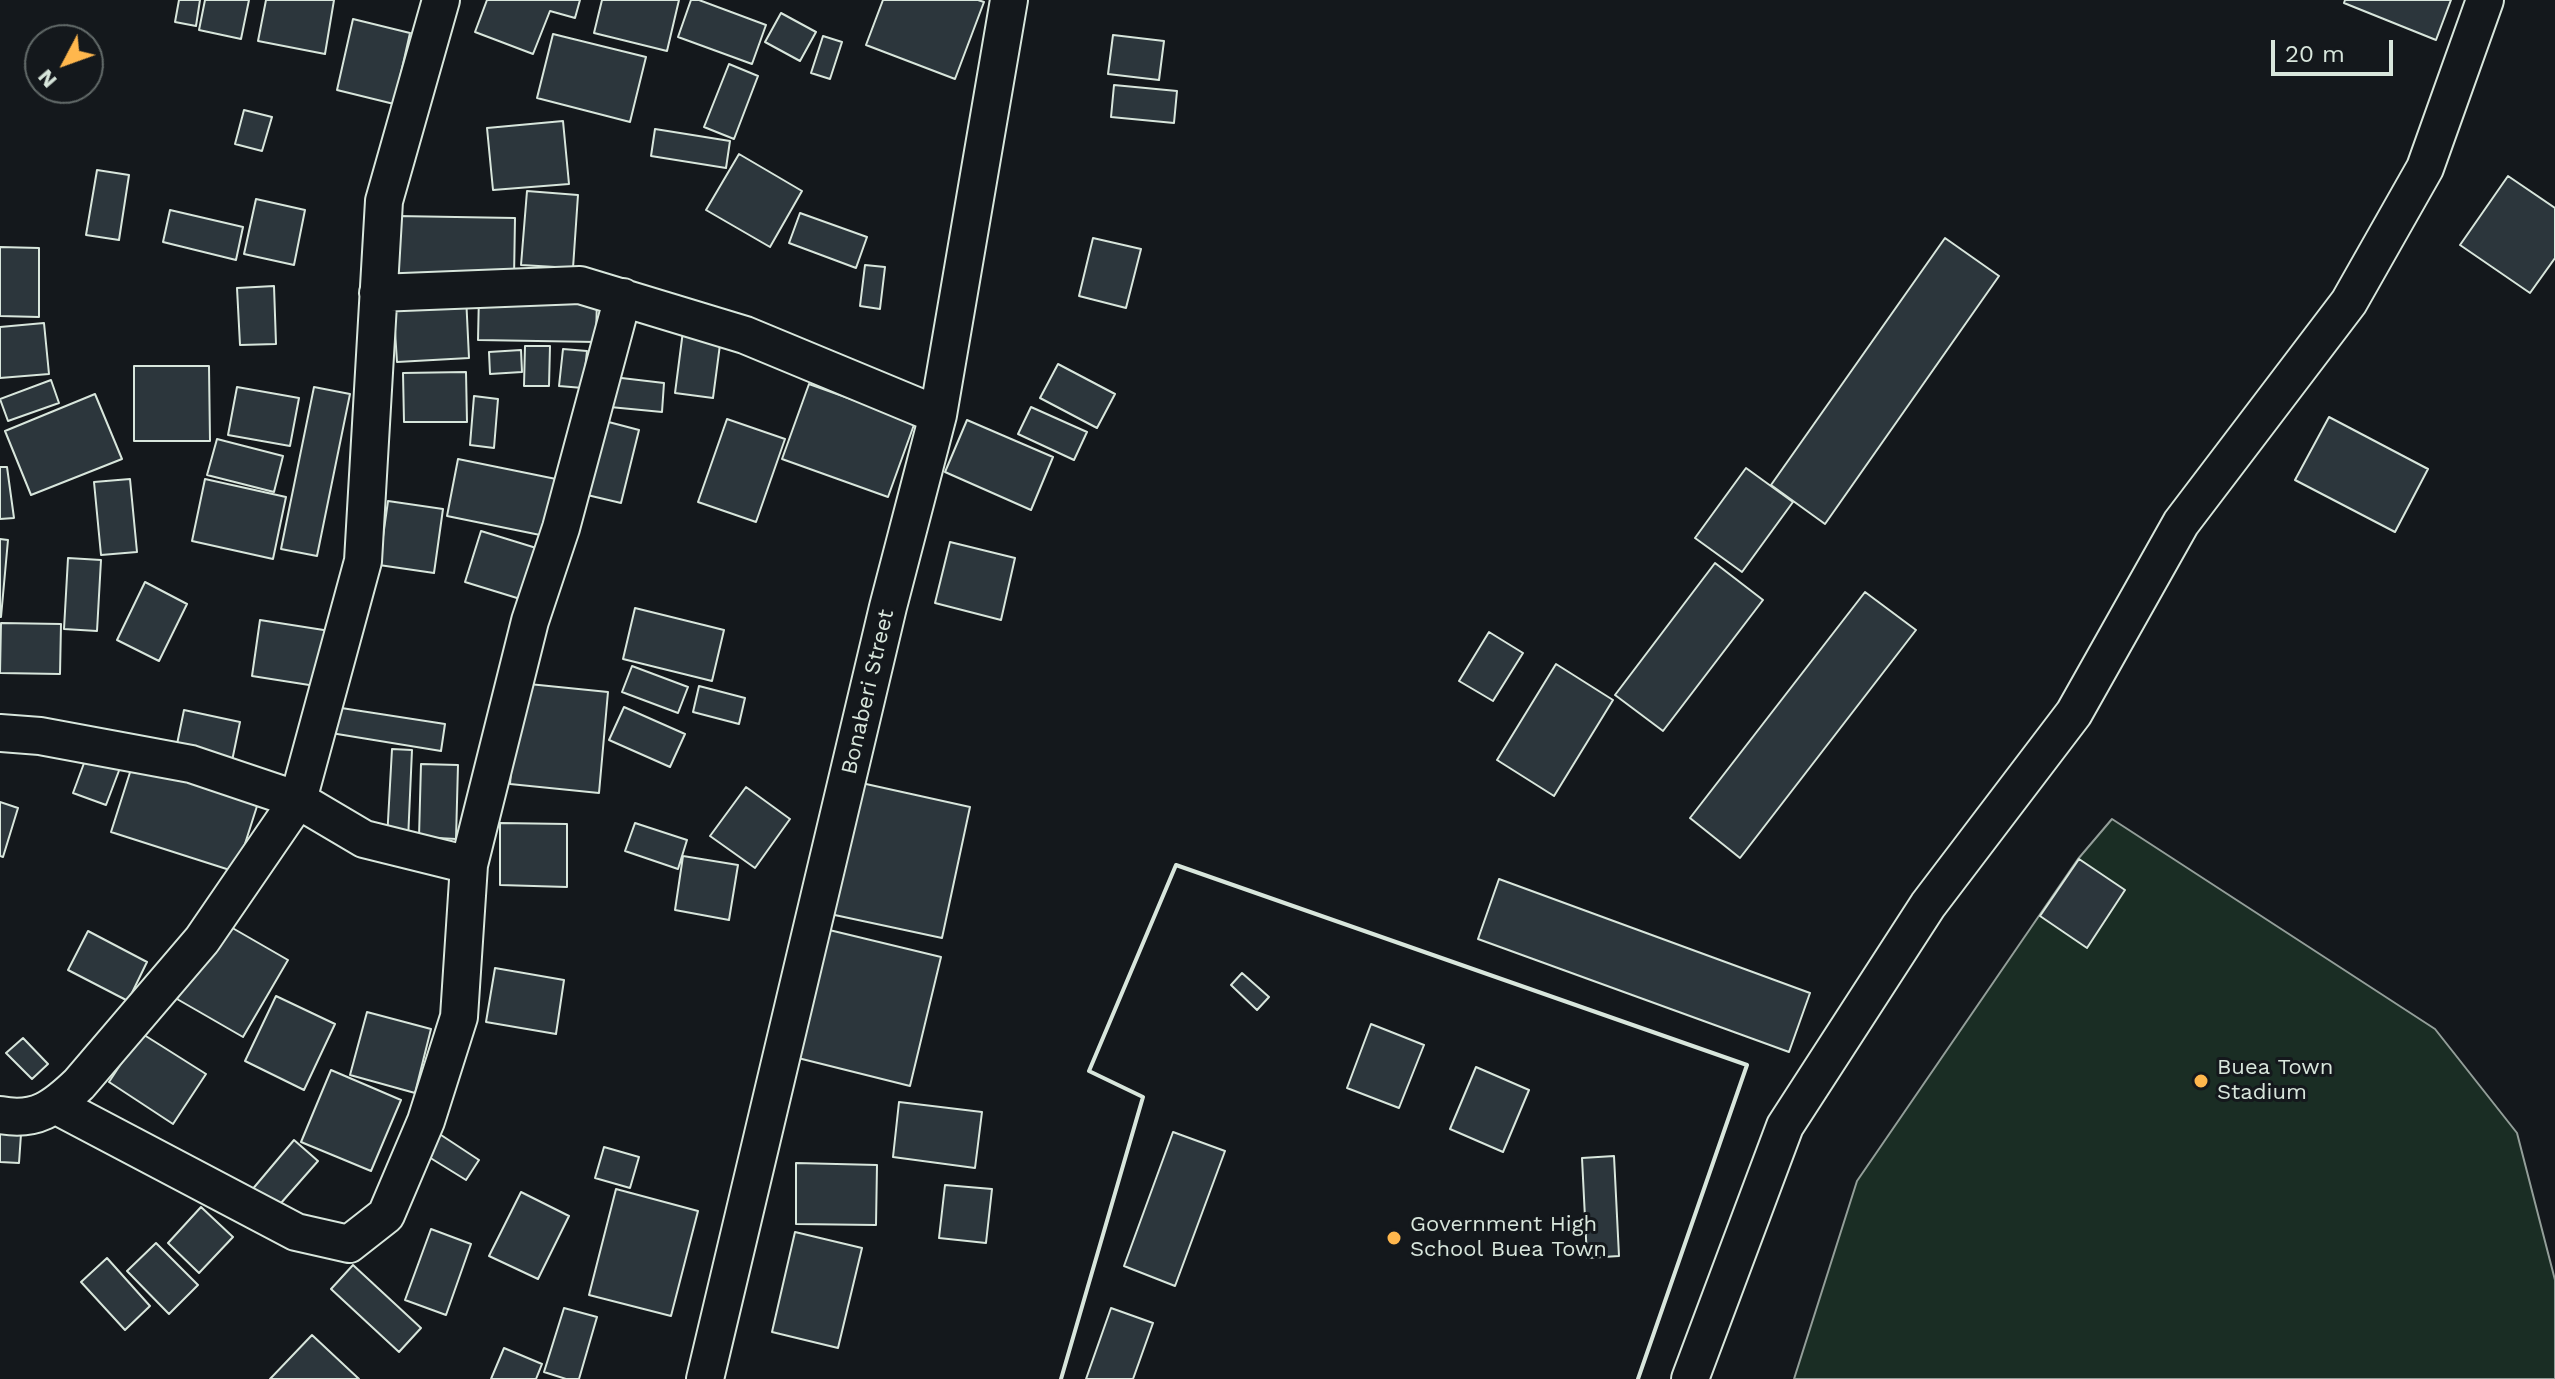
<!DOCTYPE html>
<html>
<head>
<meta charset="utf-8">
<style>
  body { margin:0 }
  #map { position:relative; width:2555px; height:1379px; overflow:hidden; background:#14181c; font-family:"Work Sans",sans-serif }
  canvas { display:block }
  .north { position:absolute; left:24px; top:24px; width:80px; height:80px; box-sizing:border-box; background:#14181c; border:2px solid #626a69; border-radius:50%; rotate:229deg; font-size:22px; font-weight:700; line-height:32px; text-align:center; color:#d8e6dc }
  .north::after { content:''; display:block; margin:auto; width:28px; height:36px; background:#ffb74d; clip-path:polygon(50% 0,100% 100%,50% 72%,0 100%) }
  .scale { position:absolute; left:2271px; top:40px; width:122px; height:36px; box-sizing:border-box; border:4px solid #d8e6dc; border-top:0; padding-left:10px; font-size:24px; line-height:28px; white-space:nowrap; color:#d8e6dc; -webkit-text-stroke:6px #14181c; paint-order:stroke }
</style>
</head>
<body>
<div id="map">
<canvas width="2555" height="1379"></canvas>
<div class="north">N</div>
<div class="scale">20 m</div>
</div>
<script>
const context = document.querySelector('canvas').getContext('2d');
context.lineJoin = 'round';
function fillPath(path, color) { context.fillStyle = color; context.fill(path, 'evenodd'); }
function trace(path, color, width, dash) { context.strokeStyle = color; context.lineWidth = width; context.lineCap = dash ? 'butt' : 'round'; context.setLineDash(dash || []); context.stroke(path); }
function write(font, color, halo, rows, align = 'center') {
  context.font = font + ' "Work Sans",sans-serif'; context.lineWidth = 6; context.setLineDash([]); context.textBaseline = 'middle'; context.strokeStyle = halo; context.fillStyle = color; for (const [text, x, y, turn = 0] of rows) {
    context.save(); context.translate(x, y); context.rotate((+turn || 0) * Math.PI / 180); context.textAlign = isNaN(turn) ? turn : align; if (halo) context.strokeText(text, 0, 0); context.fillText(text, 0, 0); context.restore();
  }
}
const green = new Path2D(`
  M2112 819 2435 1029 2517 1133 2555 1280V1379H1794L1857 1181 2078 859Z`);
fillPath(green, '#1a2d24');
trace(green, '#939e99', 2);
const building = new Path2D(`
  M179 0H200L196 26 175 22Z
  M205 0H249L241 39 199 30Z
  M266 0H334L325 54 258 41Z
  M487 0H580L575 18 550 11 533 54 475 32Z
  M602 0H679L667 51 594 33Z
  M691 0H699L766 25 752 64 678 37Z
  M883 0H978L984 2 955 79 866 45Z
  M2345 0H2451L2436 40 2344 3Z
  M781 13 816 32 800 61 765 42Z
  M353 19 410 33 394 104 337 90Z
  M553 34 646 57 630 122 537 98Z
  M1113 35 1164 41 1159 80 1108 74Z
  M823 36 842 42 830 79 811 73Z
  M729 64 758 76 734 139 704 127Z
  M1114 85 1177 91 1174 123 1111 117Z
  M244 110 272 117 262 151 235 144Z
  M563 121 569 184 493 190 487 128Z
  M655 129 730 141 726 168 651 156Z
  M739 154 802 191 770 247 706 210Z
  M97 170 129 175 119 240 86 235Z
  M2508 176 2555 208V258L2530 293 2460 245Z
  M527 191 578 195 573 268 521 265Z
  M256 199 305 210 294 265 244 254Z
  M170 210 243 227 236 260 163 242Z
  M800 213 867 237 856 268 789 243Z
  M397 216 515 218 514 278 397 275Z
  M1093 238 1141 249 1126 308 1079 296Z
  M1945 238 1999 276 1825 524 1771 485Z
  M0 247 39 248V317L0 316Z
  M865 265 885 267 880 309 860 306Z
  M274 286 276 344 240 345 237 288Z
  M479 294 597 297 596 342 478 340Z
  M466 296 469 358 397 362 393 300Z
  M44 323 49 374 0 378V327Z
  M683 331 721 337 713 398 675 393Z
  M525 346H550L549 386H524Z
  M563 349 587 351 583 388 559 386Z
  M521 350 522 372 490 374 489 352Z
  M1058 364 1115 394 1097 428 1040 398Z
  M134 366H209L210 441H134Z
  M466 372 467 422H404L403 373Z
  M613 377 664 383 662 412 610 407Z
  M51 380 59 403 8 421 0 399Z
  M809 384 915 422 888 497 782 459Z
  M237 387 299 398 290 446 228 435Z
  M314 387 350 394 317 556 281 549Z
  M95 394 122 459 31 495 5 431Z
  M474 396 498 399 494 448 470 445Z
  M1031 407 1087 432 1074 460 1018 434Z
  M2329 417 2428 469 2395 532 2295 480Z
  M727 419 785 439 756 522 698 502Z
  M601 420 639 430 621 503 583 494Z
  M967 420 1053 457 1031 510 945 472Z
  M217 439 283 456 274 492 207 475Z
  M458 459 556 479 545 536 447 516Z
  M0 467H7L14 518 0 519Z
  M1746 468 1793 502 1742 572 1695 538Z
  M130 479 137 552 101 555 94 482Z
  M205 479 286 497 273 559 192 541Z
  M388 501 443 509 434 573 379 565Z
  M481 531 546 551 530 602 465 582Z
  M0 539 8 540 1 617H0Z
  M950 542 1015 558 1001 620 935 603Z
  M68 558 101 560 97 631 64 629Z
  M1715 563 1763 600 1663 731 1615 695Z
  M145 582 187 604 159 661 117 640Z
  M1865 592 1916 630 1740 858 1690 818Z
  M635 608 724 630 712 681 623 659Z
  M260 620 330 631 322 687 252 676Z
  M1 623 61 624 60 674 0 673Z
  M1489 632 1523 653 1493 701 1459 681Z
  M1556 664 1613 700 1554 796 1497 760Z
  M632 666 688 687 678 713 622 692Z
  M519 683 608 692 599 793 510 784Z
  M699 686 745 698 739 724 693 712Z
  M335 707 445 724 441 751 331 733Z
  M624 707 685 734 670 767 609 740Z
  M184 710 240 722 232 761 176 749Z
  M392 749 412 750 408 840 387 839Z
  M87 755 120 768 106 805 73 793Z
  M133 763 258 803 236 872 111 832Z
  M421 764 458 765 456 839 419 837Z
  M857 782 970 807 942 938 830 914Z
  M746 787 790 819 755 868 710 836Z
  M0 802 18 808 3 857 0 856Z
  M500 823 567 824V887L500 885Z
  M635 823 687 840 678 869 625 851Z
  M683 856 738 865 729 920 675 910Z
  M2079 859 2125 890 2087 948 2040 916Z
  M1499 879 1810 993 1789 1052 1478 939Z
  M222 922 288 960 243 1037 177 999Z
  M821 928 941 957 910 1086 790 1056Z
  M88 931 147 962 128 1001 68 970Z
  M495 968 564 980 556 1034 486 1022Z
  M1242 973 1269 997 1257 1010 1231 985Z
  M276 996 335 1024 304 1090 245 1061Z
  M367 1012 431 1029 415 1093 350 1075Z
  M1371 1024 1424 1045 1399 1108 1347 1088Z
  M141 1033 206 1074 173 1124 109 1082Z
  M23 1038 48 1064 32 1079 6 1053Z
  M1476 1067 1529 1090 1503 1152 1450 1129Z
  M331 1070 401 1100 371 1171 301 1142Z
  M899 1102 982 1112 975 1168 893 1157Z
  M0 1132 21 1134 19 1163 0 1162Z
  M1173 1132 1225 1151 1175 1286 1124 1266Z
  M438 1133 479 1160 466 1180 424 1154Z
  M294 1140 318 1161 274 1211 251 1191Z
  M604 1147 639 1157 630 1188 595 1178Z
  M1614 1156 1619 1256 1587 1258 1582 1158Z
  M796 1163 877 1165 876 1225 796 1224Z
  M945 1185 992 1189 986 1243 939 1238Z
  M616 1189 698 1211 671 1316 589 1295Z
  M521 1192 569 1216 538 1279 489 1256Z
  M201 1207 233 1237 199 1273 168 1243Z
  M431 1229 471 1244 446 1315 405 1300Z
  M795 1232 862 1248 838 1348 772 1332Z
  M156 1243 198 1285 169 1314 127 1271Z
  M107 1258 150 1306 125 1330 81 1282Z
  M353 1265 421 1328 399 1352 331 1289Z
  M564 1308 597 1317 579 1379H566L544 1372Z
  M1111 1308 1153 1323 1133 1379H1086Z
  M312 1335 359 1379H270Z
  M504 1348 542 1364 536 1379H491Z`);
fillPath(building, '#2c363c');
trace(building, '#d8e6dc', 2);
const street = new Path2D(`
  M378 293 580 285 745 335 938 415
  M0 733 40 736 191 764 298 800 364 839 469 865
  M57 1106 296 1232 349 1244 386 1215 426 1121 459 1017 469 865 530 621 561 528 623 297
  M0 1115C36 1122 54 1108 79 1084L202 940 298 800 363 561 384 201 441 0
  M705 1379 888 607 938 415 1009 0
  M1690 1379 1785 1126 1928 905 2074 713 2181 523 2349 302 2425 168 2485 0`);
trace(street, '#d8e6dc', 40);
trace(street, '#14181c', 36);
trace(new Path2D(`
  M1061 1379 1143 1097 1089 1071 1176 865 1747 1065 1638 1379`), '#d8e6dc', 4);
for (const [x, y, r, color] of [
  [2201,1081,8,"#ffb74d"],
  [1394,1238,8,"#ffb74d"]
]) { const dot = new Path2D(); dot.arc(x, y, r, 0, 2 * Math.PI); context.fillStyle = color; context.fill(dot); trace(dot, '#14181c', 3); }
write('22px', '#d8e6dc', '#14181c', [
  ["Bonaberi Street",868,692,-77]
]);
write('22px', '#d8e6dc', '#14181c', [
  ["Buea Town",2217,1068],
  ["Stadium",2217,1093],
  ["Government High",1410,1225],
  ["School Buea Town",1410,1250]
], 'left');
</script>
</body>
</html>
